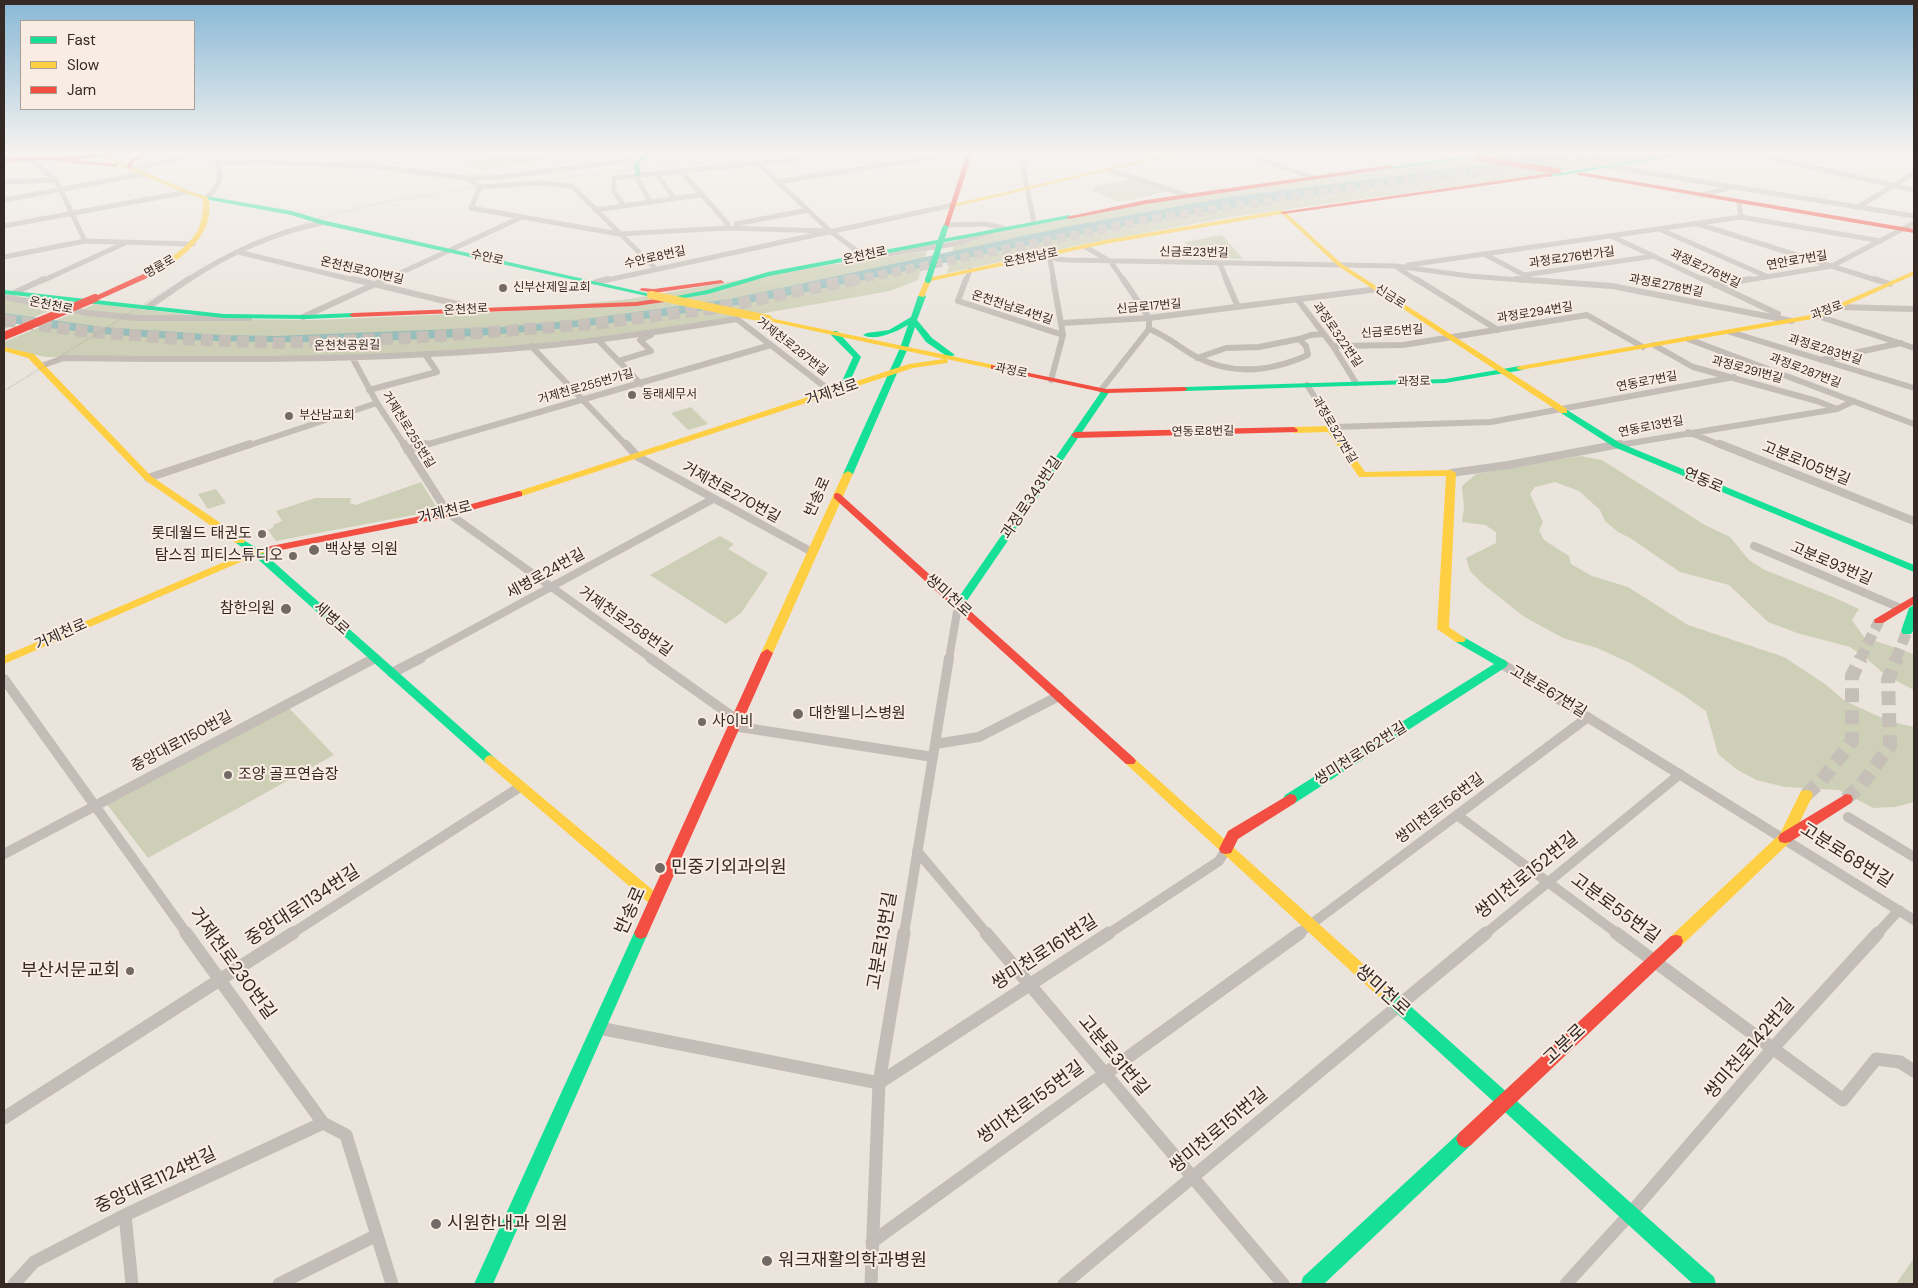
<!DOCTYPE html>
<html>
<head>
<meta charset="utf-8">
<style>
  body { margin:0 }
  #map { position:relative; width:1918px; height:1288px; overflow:hidden; background:#ebe4dd; font-family:"DM Sans",sans-serif }
  canvas { display:block }
  .frame { position:absolute; inset:0; border:5px solid #342925; pointer-events:none }
  .legend { position:absolute; left:20px; top:20px; width:175px; height:90px; box-sizing:border-box; background:#f9ede3; border:1px solid #aa9f97; margin:0; padding:6px 9px; list-style:none; font-size:15px; color:#342925 }
  .legend li { display:flex; align-items:center; gap:10px; height:25px }
  .legend b { width:25px; border:1px solid #aa9f97 }
</style>
</head>
<body>
<div id="map">
<canvas width="1918" height="1288"></canvas>
<div class="frame"></div>
<ul class="legend">
<li><b style="height:6px;background:#16e098"></b>Fast</li>
<li><b style="height:6px;background:#ffcf43"></b>Slow</li>
<li><b style="height:6px;background:#f24e42"></b>Jam</li>
</ul>
</div>
<script>
const context = document.querySelector('canvas').getContext('2d');
context.lineJoin = 'round';
function fillPath(path, color) { context.fillStyle = color; context.fill(path, 'evenodd'); }
function trace(path, color, width, dash) { context.strokeStyle = color; context.lineWidth = width; context.lineCap = dash ? 'butt' : 'round'; context.setLineDash(dash || []); context.stroke(path); }
function write(font, color, halo, rows, align = 'center') {
  context.font = font + ' "DM Sans","Noto Sans KR",sans-serif'; context.lineWidth = 4; context.setLineDash([]); context.textBaseline = 'middle'; context.strokeStyle = halo; context.fillStyle = color; for (const [text, x, y, turn = 0] of rows) {
    context.save(); context.translate(x, y); context.rotate((+turn || 0) * Math.PI / 180); context.textAlign = isNaN(turn) ? turn : align; if (halo) context.strokeText(text, 0, 0); context.fillText(text, 0, 0); context.restore();
  }
}
fillPath(new Path2D(`
  M517 152H543L546 159 484 170H479L467 162Z
  M1517 152H1685L1567 171 1487 157Z
  M1467 159 1552 173 1231 217 1084 244 947 273 954 245C974 242 993 232 1013 228 1163 198 1315 177 1467 159Z
  M1124 180 1136 181 1168 191 1126 201H1117L1093 191V187Z
  M1222 235 1243 259 1194 258 1185 242Z
  M927 251 918 280 890 291C771 312 652 334 531 345 370 360 207 357 45 357L4 347V342L95 304 228 319 316 320 497 312 630 299 809 268Z
  M4 295 71 302 4 329Z
  M691 407 708 424 688 430 671 413Z
  M1580 456 1602 460 1705 525 1730 537 1749 560 1765 570 1833 597 1859 609 1852 620 1864 637 1914 654V690L1885 675 1873 664 1850 647 1797 633 1768 622 1729 585 1680 572 1630 538 1618 532 1605 521 1600 510 1579 491 1555 482 1535 487 1530 494 1543 522 1539 530 1544 540 1569 556 1571 564 1592 576 1628 587 1688 625 1784 657 1825 684 1845 701 1889 721 1914 727V802L1895 807 1873 808 1839 790 1785 787 1756 780 1736 769 1718 754 1706 711 1680 693 1630 663 1597 648 1563 638 1523 616 1484 585 1470 571 1466 558 1496 543V532L1485 525 1462 522 1464 508 1462 486 1476 474Z
  M421 482 437 508 435 511 276 541 268 530 274 527 273 525 282 521 276 511 315 498H351L350 503 356 505Z
  M216 489 226 503 208 509 198 494Z
  M720 536 734 544 728 549 768 573 741 613 726 624 650 575Z
  M288 707 334 755 148 858 106 803Z
  M1914 1258V1284H1896Z`), '#cdd0b6');
fillPath(new Path2D(`
  M1581 152H1647C1554 167 1460 176 1366 188 1294 198 1223 209 1152 221 1015 245 880 279 743 304 644 321 544 332 445 338 297 346 151 344 4 322V313L102 327 221 335 276 336 503 327 578 320 730 299 1065 227 1223 198Z`), '#98bebb');
trace(new Path2D(`
  M1860 659 1879 621
  M1896 659 1907 631`), '#c6bfb8', 11, [11, 5.5]);
trace(new Path2D(`
  M1806 795 1822 780 1852 741V676L1861 658
  M1846 799 1861 785 1890 746 1888 680 1897 658`), '#c6bfb8', 14, [14, 8]);
trace(new Path2D(`
  M851 281 1153 219 1332 191 1639 152`), '#c6bfb8', 9, [9, 5]);
trace(new Path2D(`
  M4 320 81 331 180 339 278 343 411 338 593 324 717 308 858 279`), '#c6bfb8', 12, [12, 6]);
trace(new Path2D(`
  M1020 152 1034 223
  M1147 152 1157 158
  M1239 152 1311 177
  M1745 152 1914 190
  M641 153 661 156 697 152
  M30 159 56 180 85 241
  M261 162 270 152
  M217 163 261 162 369 166 467 178 502 177 624 161 640 153
  M758 163 830 231 864 256
  M369 166 382 152
  M1610 167 1914 216
  M132 169 208 152
  M1109 170 1186 195
  M681 171 728 224 726 228
  M657 174 674 198
  M636 176 650 202
  M467 178 480 187 471 208 619 234 726 228 830 231
  M4 182 56 180
  M777 182 966 152
  M480 187 540 183 572 186 655 268
  M1702 195 1728 188
  M206 198C225 183 220 173 215 152
  M4 200 144 174
  M1739 201 1741 217
  M624 206 614 191V178L799 159
  M1858 207 1914 173
  M595 210 700 195
  M736 224 808 210
  M1698 224 1879 281
  M946 225 985 224 1003 228
  M4 226 187 192
  M1659 229 1766 276
  M1611 236 1706 281
  M1086 247 1111 262 1124 281
  M238 252 358 281
  M1049 254 1056 259 1068 260 1396 266 1469 276 1534 281
  M1049 254 1054 281
  M1484 254 1528 277
  M4 257 85 241 193 244
  M847 260 954 244 991 232
  M1220 264 1227 281
  M1408 265 1741 217 1881 241
  M1398 268 1418 281
  M1524 275 1654 256
  M42 281 125 243
  M187 281C227 254 275 232 322 223
  M383 281 522 217
  M603 281 953 205
  M966 281 970 270
  M1742 281 1832 266 1914 223`), '#c4bcb6', 5);
trace(new Path2D(`
  M353 279 482 310
  M966 279 958 301 1063 335
  M1226 279 1238 307
  M1416 279 1498 330
  M1516 279 1612 286 1792 321
  M1704 279 1778 314
  M1875 279 1890 284
  M596 282 608 279
  M1715 285 1750 279
  M14 293 44 279
  M4 297 88 313 138 318H249
  M1298 300 1333 346 1356 383
  M148 307 189 279
  M1838 307 1914 309
  M1818 316 1914 348
  M303 317 386 279
  M1062 323 1149 318 1378 289
  M1149 329C1165 335 1178 346 1193 355 1230 376 1270 372 1308 355L1306 346 1299 339 1311 335 1324 334
  M1730 332 1914 388
  M1688 339 1914 424
  M598 340 641 384
  M1654 345 1693 367 1817 401 1837 409
  M531 346 627 446
  M1333 346 1403 345 1587 315 1643 347
  M352 357 377 403 405 446
  M1197 358 1226 348 1259 347 1299 339
  M1821 360 1901 343
  M618 361 651 351 640 340 651 335
  M41 366 64 358C220 360 376 361 531 347 600 341 669 330 737 319L833 393
  M1051 380 1063 335 1053 279
  M1307 385 1334 427 1331 429
  M369 390 437 372 425 354
  M1101 390 1149 329V318L1123 279
  M1334 427 1491 422 1734 377
  M1688 432 1723 446
  M247 446 377 403
  M422 446 771 345
  M1613 446 1837 409 1854 401`), '#c4bcb6', 6);
trace(new Path2D(`
  M404 444 448 513 652 659
  M626 444 638 457 812 552
  M1720 444 1914 521
  M407 450 426 444
  M1451 473 1508 465 1620 444
  M148 478 250 444
  M1754 546 1898 607
  M418 659 713 499
  M949 659 958 606`), '#c4bcb6', 8);
trace(new Path2D(`
  M650 658 736 719
  M1502 664 1914 920
  M392 673 421 658
  M4 679 187 934
  M733 726 933 757
  M935 744 979 737 1059 696
  M1457 815 1618 934
  M1848 817 1914 857
  M917 851 987 934
  M4 854 375 658
  M291 934 520 787
  M904 934 949 658
  M1108 934 1219 861 1226 849
  M1298 934 1588 717
  M1485 934 1680 774
  M1877 934 1899 910`), '#c4bcb6', 10);
trace(new Path2D(`
  M186 933 323 1123 346 1135 392 1284
  M986 933 1283 1284
  M1616 933 1843 1100 1876 1059 1900 1062 1914 1071
  M599 1028 879 1083
  M879 1083 1109 933
  M4 1118 293 933
  M125 1215 132 1284
  M872 1242 1300 933
  M14 1284 34 1262 125 1215 323 1123
  M279 1284 377 1235
  M871 1284 879 1083 904 933
  M1064 1284 1486 933
  M1566 1284 1630 1214 1773 1048 1878 933`), '#c4bcb6', 13);
fillPath(new Path2D(`
  M646 152H652L639 164 641 175 634 177 636 173 633 164Z
  M1497 152H1512L1391 169 1388 167Z
  M1688 152H1701L1551 177 1548 175Z
  M206 196 292 211 322 220 655 295 651 297 320 224 291 215 204 199 203 198Z
  M1069 215 1072 217 1071 218 769 276 708 294 661 302 657 300 707 290 768 272Z
  M4 290 224 314 307 315 353 313 357 315 353 317 307 319 224 318 4 294Z
  M922 294 926 296 917 320 932 338 955 355 948 357 926 342 915 327 908 348 853 474 851 476H845L843 474 900 348 908 325C898 331 875 342 863 335L867 333 889 330 911 317 918 296Z
  M831 331H837L861 357 846 390 842 392 838 390 853 357 831 335Z
  M1520 366 1524 368 1523 370 1445 383 1184 391 1180 389 1184 387 1445 379Z
  M1103 389 1110 391 962 608H954L953 606 954 604Z
  M1564 408 1620 443 1914 565V572L1614 447 1561 413V409Z
  M240 538 260 550 494 757 496 760 494 763H486L252 554 236 543 235 541 236 539Z
  M1914 605 1913 631 1911 634H1903L1901 631 1909 608Z
  M1460 635 1506 661 1508 664 1506 667 1295 803 1290 804 1285 803 1283 799 1285 795 1494 664 1456 642 1454 639Z
  M641 927 646 929 648 933 493 1284H474L634 933 636 929Z
  M1384 985 1389 987 1714 1277 1716 1284H1693L1379 997 1376 992 1379 987Z
  M1465 1130 1471 1133 1474 1139 1471 1145 1324 1284H1301L1303 1277 1459 1133Z`), '#16e098');
fillPath(new Path2D(`
  M89 152H97L189 191 208 197C216 228 191 251 167 267L162 266C187 242 204 239 203 199L185 193Z
  M1177 152H1187L953 207 950 205Z
  M1283 210 1342 264 1567 409V413H1561L1338 266 1282 214 1105 244 931 281 924 297 918 296 925 280 928 278 1105 240Z
  M1914 271V275L1818 318 1520 370 1516 368 1520 366 1816 314Z
  M765 317 994 365 998 367 994 369 946 359 948 361 947 363 913 368 522 496H516V492L909 364 944 359 768 321 764 319Z
  M4 347 34 354 151 476 244 539 245 541 244 543H236L145 480 28 358 4 351Z
  M1331 426 1334 427 1365 472 1451 470 1456 473 1449 627 1466 639 1464 642H1456L1437 629 1446 476 1359 477 1328 432 1294 433 1290 430 1294 427Z
  M848 471 853 474 773 653 767 657 763 656 761 653 843 474Z
  M266 547 270 548 271 550 270 552 259 554 4 664V656L252 550Z
  M490 755 494 757 660 896 662 900 660 904 655 906 650 904 486 763 484 760 486 757Z
  M1130 756 1134 758 1389 987 1392 992 1389 997 1384 999 1379 997 1126 764 1124 761 1126 758Z
  M1806 790 1811 791 1813 795 1790 842 1681 946 1676 947 1671 946 1669 941 1671 936 1780 834 1801 791Z`), '#ffcf43');
fillPath(new Path2D(`
  M123 152H143L74 160 118 164 116 167 46 160 4 162V158L76 156Z
  M147 152H155L134 161 131 168H127L130 159Z
  M967 152H973L948 228 943 229Z
  M1391 165 1393 168 1146 204 1069 219 1066 217 1146 200Z
  M1579 172 1914 229V233L1577 175Z
  M1551 173 1553 176 1283 214 1280 212Z
  M165 264 167 265V267L145 279 98 300 91 298Z
  M721 280 724 282 723 283 654 293 639 290 642 288 654 289Z
  M661 298H664V302L636 306 353 317 349 315 353 313 636 302Z
  M991 365 1106 389 1184 387 1188 389 1184 391 1106 393 994 369H991Z
  M1294 427 1298 430 1297 432 1075 438 1071 435 1075 432Z
  M519 491 522 492V496L447 517 266 553 261 550 266 547 446 511Z
  M837 493 840 494 1134 758 1136 761 1134 764H1126L834 498V494Z
  M1914 596V604L1883 623H1875L1874 621 1875 619Z
  M767 649 773 653 648 933 646 937 641 939 636 937 634 933 761 653Z
  M1290 794 1295 795 1297 799 1295 803 1238 839 1231 853 1226 854 1221 853 1219 849 1228 831Z
  M1846 794 1851 795 1853 799 1851 803 1790 842 1785 843 1780 842 1778 838 1780 834Z
  M1676 935 1681 936 1683 941 1681 946 1471 1145 1465 1148 1459 1145 1456 1139 1459 1133 1671 936Z`), '#f24e42');
trace(new Path2D(`
  M4 391 206 266 254 242 323 217 379 203 465 189 790 152`), '#aba5a1', 2, [0.5, 2]);
trace(new Path2D(`
  M928 280 945 228`), '#16e098', 6);
trace(new Path2D(`
  M651 295 768 319`), '#ffcf43', 8);
trace(new Path2D(`
  M1477 158 1558 171`), '#f24e42', 6);
trace(new Path2D(`
  M4 336 95 298`), '#f24e42', 8);
const sky = context.createLinearGradient(0, 0, 0, 332);
sky.addColorStop(0, '#88b8d6');
sky.addColorStop(0.46, '#f6f3f0');
sky.addColorStop(1, '#f6f3f000');
context.fillStyle = sky;
context.fillRect(0, 0, 1918, 332);
for (const [x, y, r, color] of [
  [503,288,5,"#746a65"],
  [632,395,5,"#746a65"],
  [289,416,5,"#746a65"],
  [262,534,5,"#746a65"],
  [314,550,6,"#746a65"],
  [293,556,5,"#746a65"],
  [286,609,6,"#746a65"],
  [798,714,6,"#746a65"],
  [702,722,5,"#746a65"],
  [228,775,5,"#746a65"],
  [660,868,6,"#746a65"],
  [130,971,5,"#746a65"],
  [436,1224,6,"#746a65"],
  [767,1261,6,"#746a65"]
]) { const dot = new Path2D(); dot.arc(x, y, r, 0, 2 * Math.PI); context.fillStyle = color; context.fill(dot); trace(dot, '#f9ede3', 2); }
write('12px', '#342925', '#f9ede3', [
  ["신금로23번길",1194,253,1],
  ["온천천로",865,256,-12],
  ["수안로",487,258,13],
  ["수안로8번길",655,258,-13],
  ["온천천남로",1031,258,-11],
  ["과정로276번가길",1572,258,-8],
  ["연안로7번길",1797,261,-10],
  ["명륜로",160,267,-30],
  ["과정로276번길",1705,269,25],
  ["온천천로301번길",362,271,13],
  ["과정로278번길",1666,286,11],
  ["신금로",1390,297,33],
  ["온천천로",51,306,11],
  ["신금로17번길",1149,307,-5],
  ["온천천남로4번길",1012,308,18],
  ["온천천로",466,310,-3],
  ["과정로",1827,311,-20],
  ["과정로294번길",1535,313,-9],
  ["신금로5번길",1392,332,-4],
  ["과정로322번길",1337,335,55],
  ["온천천공원길",347,346,-1],
  ["거제천로287번길",792,347,38],
  ["과정로283번길",1825,350,17],
  ["과정로291번길",1747,370,15],
  ["과정로",1011,371,12],
  ["과정로287번길",1805,371,21],
  ["과정로",1414,382,-1],
  ["연동로7번길",1647,382,-11],
  ["거제천로255번가길",586,387,-16],
  ["연동로13번길",1651,427,-11],
  ["거제천로255번길",408,430,58],
  ["과정로327번길",1334,430,59],
  ["연동로8번길",1203,432,-1]
]);
write('12px', '#342925', '#f9ede3', [
  ["신부산제일교회",513,288],
  ["동래세무서",642,395],
  ["부산남교회",299,416]
], 'left');
write('15px', '#342925', '#f9ede3', [
  ["거제천로",832,393,-18],
  ["고분로105번길",1806,464,22],
  ["연동로",1703,481,23],
  ["거제천로270번길",731,493,29],
  ["반송로",818,497,-66],
  ["과정로343번길",1032,498,-56],
  ["거제천로",445,513,-13],
  ["고분로93번길",1831,564,23],
  ["세병로24번길",546,574,-29],
  ["쌍미천로",948,596,42],
  ["세병로",331,619,42],
  ["거제천로258번길",625,622,35],
  ["거제천로",61,635,-24],
  ["고분로67번길",1548,692,31],
  ["중앙대로1150번길",182,742,-28],
  ["쌍미천로162번길",1361,754,-32],
  ["쌍미천로156번길",1440,809,-37]
]);
write('15px', '#342925', '#f9ede3', [
  ["롯데월드 태권도",252,534,"right"],
  ["백상붕 의원",325,550],
  ["탐스짐 피티스튜디오",283,556,"right"],
  ["참한의원",275,609,"right"],
  ["대한웰니스병원",809,714],
  ["사이비",712,722],
  ["조양 골프연습장",238,775]
], 'left');
write('18px', '#342925', '#f9ede3', [
  ["고분로68번길",1846,856,32],
  ["쌍미천로152번길",1527,876,-39],
  ["중앙대로1134번길",303,906,-33],
  ["고분로55번길",1615,909,36],
  ["반송로",631,911,-66],
  ["고분로13번길",883,941,-80],
  ["쌍미천로161번길",1045,953,-33],
  ["거제천로230번길",232,964,54],
  ["쌍미천로",1382,991,42],
  ["고분로",1565,1045,-43],
  ["쌍미천로142번길",1750,1049,-49],
  ["고분로31번길",1113,1056,50],
  ["쌍미천로155번길",1031,1103,-36],
  ["쌍미천로151번길",1219,1131,-40],
  ["중앙대로1124번길",156,1181,-25]
]);
write('18px', '#342925', '#f9ede3', [
  ["민중기외과의원",671,868],
  ["부산서문교회",120,971,"right"],
  ["시원한내과 의원",447,1224],
  ["워크재활의학과병원",778,1261]
], 'left');
</script>
</body>
</html>
